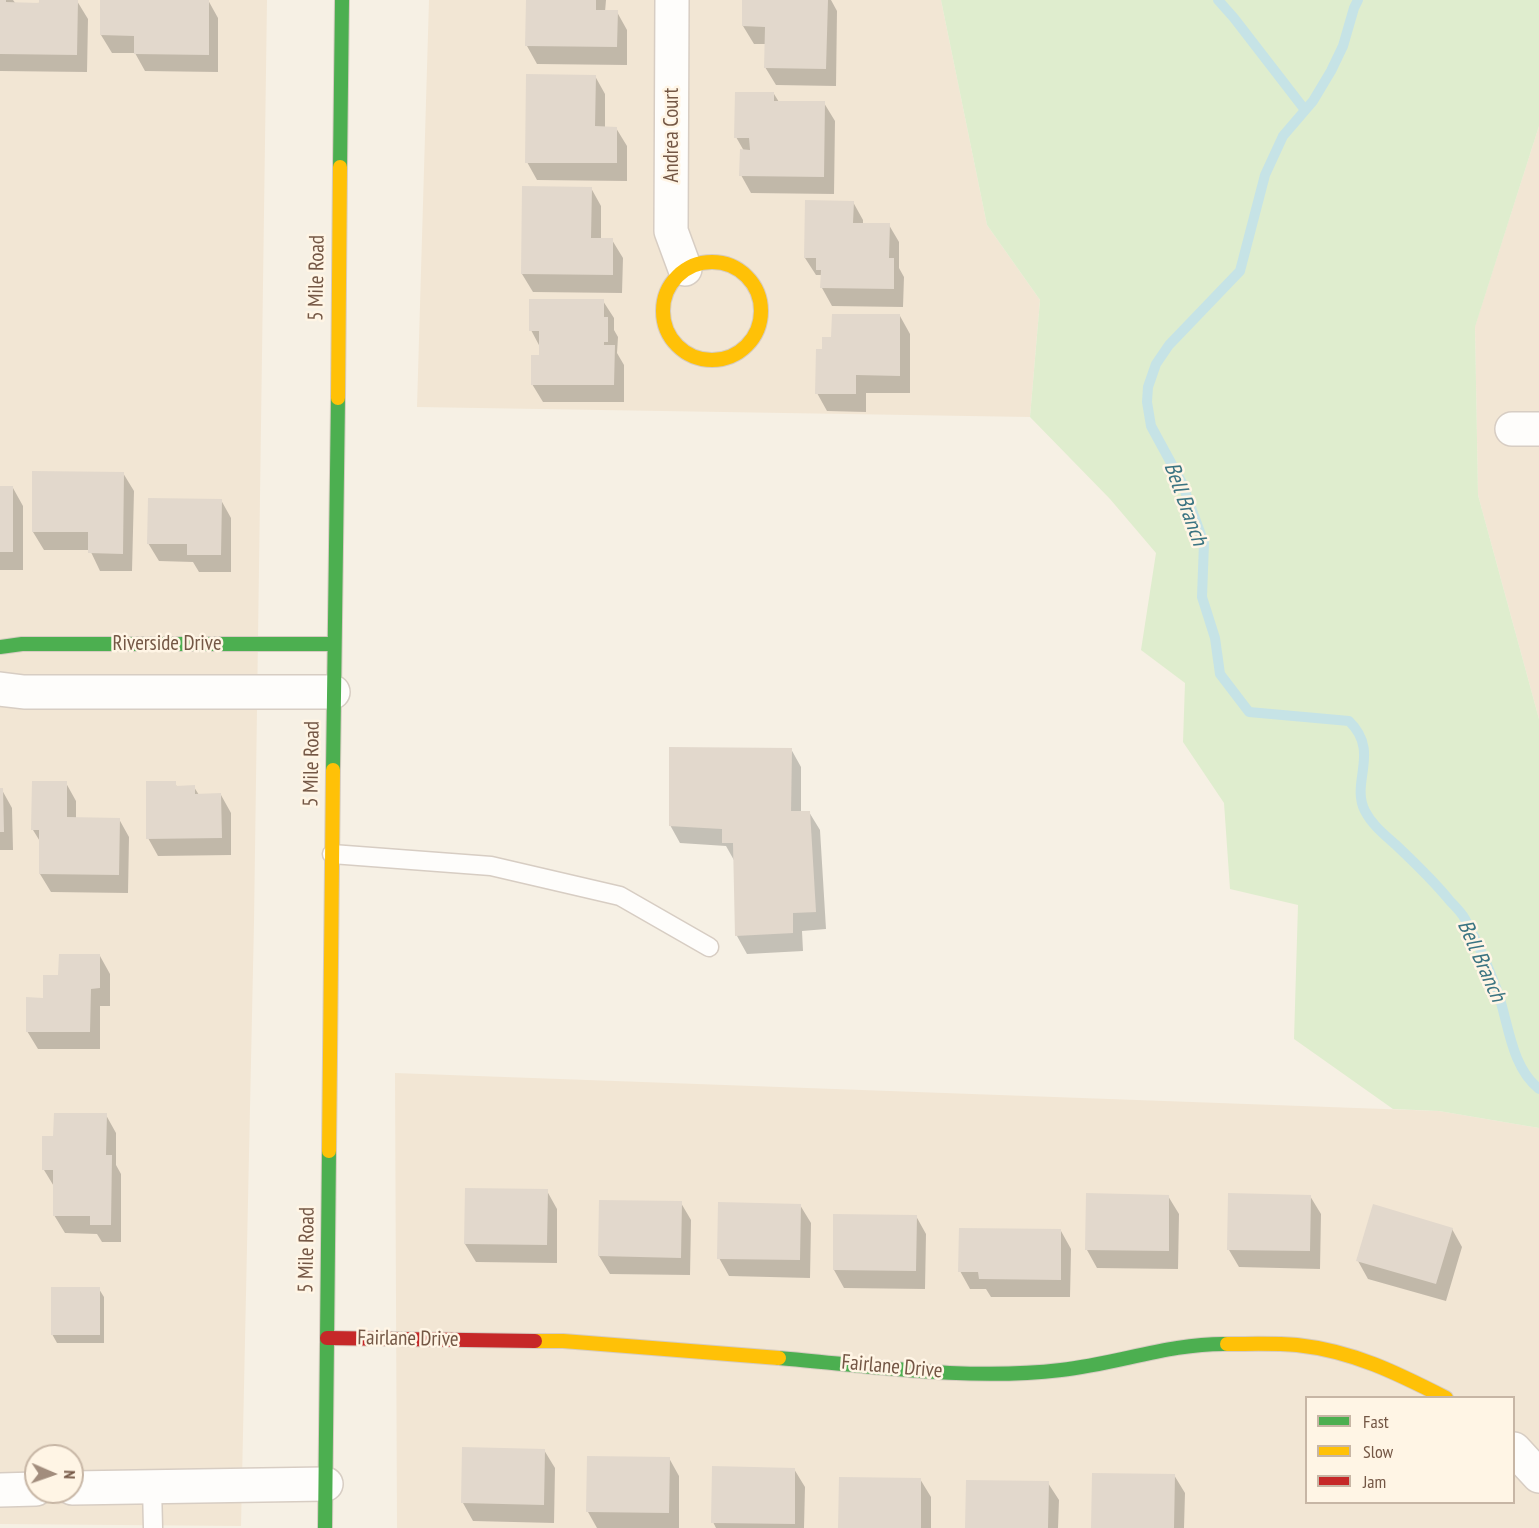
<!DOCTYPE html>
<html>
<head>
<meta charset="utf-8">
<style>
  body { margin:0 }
  #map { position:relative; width:1539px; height:1528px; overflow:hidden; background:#f6f0e4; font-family:"PT Sans Narrow",sans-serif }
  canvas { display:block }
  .legend { position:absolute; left:1305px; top:1396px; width:210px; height:108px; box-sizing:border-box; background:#fff5e5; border:2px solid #c7b6a5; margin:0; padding:8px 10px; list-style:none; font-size:18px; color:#745745 }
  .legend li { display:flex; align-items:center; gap:12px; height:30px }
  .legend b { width:30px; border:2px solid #c7b6a5 }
  .north { position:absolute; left:24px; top:1444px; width:60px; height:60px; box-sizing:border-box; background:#fff5e5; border:2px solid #c7b6a5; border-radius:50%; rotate:92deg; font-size:16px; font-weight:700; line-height:24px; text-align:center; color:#745745 }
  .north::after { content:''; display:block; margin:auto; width:21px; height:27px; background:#a28d7d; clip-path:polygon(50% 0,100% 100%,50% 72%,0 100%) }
</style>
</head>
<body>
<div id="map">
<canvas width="1539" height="1528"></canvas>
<ul class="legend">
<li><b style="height:8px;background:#4caf50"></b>Fast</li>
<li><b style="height:8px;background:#ffc107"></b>Slow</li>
<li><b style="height:8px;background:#c62828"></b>Jam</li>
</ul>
<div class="north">N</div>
</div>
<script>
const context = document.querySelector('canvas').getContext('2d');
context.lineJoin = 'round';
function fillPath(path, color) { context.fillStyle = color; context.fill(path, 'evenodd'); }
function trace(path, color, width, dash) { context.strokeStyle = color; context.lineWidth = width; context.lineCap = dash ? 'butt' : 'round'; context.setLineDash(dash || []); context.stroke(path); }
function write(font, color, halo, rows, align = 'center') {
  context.font = font + ' "PT Sans Narrow",sans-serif'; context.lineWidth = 5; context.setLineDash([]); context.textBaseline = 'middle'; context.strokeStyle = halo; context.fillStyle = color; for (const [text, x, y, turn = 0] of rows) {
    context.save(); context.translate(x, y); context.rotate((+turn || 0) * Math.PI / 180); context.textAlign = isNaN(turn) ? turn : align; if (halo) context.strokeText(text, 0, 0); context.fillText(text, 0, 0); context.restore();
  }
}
fillPath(new Path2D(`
  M0 0H267L254 922 241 1526 0 1524ZM36 1456H72V1492H36Z
  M429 0H941L987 225 1040 300 1030 417 417 407Z
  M1539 126V719L1478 495 1475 326Z
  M395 1073 1439 1111 1539 1128V1528H397ZM1306 1398H1514V1502H1306Z`), '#f2e6d4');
fillPath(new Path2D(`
  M941 0H1539V126L1475 327 1478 495 1539 719V1128L1439 1111 1393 1109 1294 1039 1298 905 1230 889 1224 803 1183 742 1185 683 1141 650 1156 553 1110 499 1030 417 1040 300 987 225Z`), '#dfedce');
fillPath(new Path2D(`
  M0 0H13L16 4 77 1 88 19 87 72 0 71Z
  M102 0H208L218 18V72L145 71 135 53H112L101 35Z
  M527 0H606L605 12H617L627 30V65L537 64 527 46Z
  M744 0H831L837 11 836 86 776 85 765 67 766 44H754L743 26Z
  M595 76 605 94V128H616L627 146V181L537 180 527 162Z
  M774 94 779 102 824 103 835 121 834 194 751 193 741 175 744 151 736 137Z
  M591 188 601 206V240H612L623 258 622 293 533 292 522 274Z
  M853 202 863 220V224L889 225 899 242V268L904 277 903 307 832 306 822 288 821 275H816L805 258Z
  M603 301 614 318V330L618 337 617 353 624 365V402H543L532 384 540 357V347L531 330Z
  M900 316 910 334V393H866V412L827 411 817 393 823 350 833 339Z
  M123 473 134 491 132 571H100L90 550H44L33 532Z
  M0 488H13L23 506V570H0Z
  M221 500 231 518V572H199L193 562 159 561 148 543Z
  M791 749 801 767V812H809L820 830 826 929 802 931 803 951 747 954 737 936 735 862 726 846 680 843 670 825Z
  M66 783 76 801V819H119L129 837 128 893 51 892 40 874 41 843 33 830Z
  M175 783 177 787H194L199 795H221L231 813V855L158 856 148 838Z
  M0 790H2L12 808 13 850H0Z
  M100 956 110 974V1006H100V1049H38L27 1031 60 977Z
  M106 1115 116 1133V1165L121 1174V1242H102L97 1234 65 1233 54 1215 55 1188 44 1170 55 1138Z
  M547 1191 557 1209V1263L476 1262 465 1244Z
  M1168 1196 1179 1214 1178 1269 1097 1268 1087 1250Z
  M1310 1196 1321 1214 1320 1269 1239 1267 1229 1250Z
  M681 1203 691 1220 690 1275 610 1274 599 1256Z
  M800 1205 811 1223 810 1278 729 1276 719 1258Z
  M916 1216 926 1234 925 1289 844 1288 834 1270Z
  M1452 1229 1462 1247 1446 1301 1368 1279 1358 1261Z
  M1061 1231 1071 1249 1070 1297H991L986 1289H970L960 1271Z
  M99 1289 104 1297V1343H57L52 1334Z
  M463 1449 544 1450 555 1468 554 1523 473 1521 463 1503Z
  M669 1458 679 1476V1528H597L588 1512Z
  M794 1469 805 1487 804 1528H716L713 1522Z
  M1174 1475 1185 1493 1184 1528H1093Z
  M920 1479 931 1497V1528H840Z
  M1048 1483 1059 1500 1058 1528H967Z`), '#0003');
trace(new Path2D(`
  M1218 0 1234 18 1305 110
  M1358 0 1354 8 1343 46 1331 71 1313 101 1283 136 1265 175 1240 271 1169 345 1156 364 1148 387 1147 402 1151 426 1182 483 1204 543 1202 597 1215 638 1220 674 1249 712 1349 721C1381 752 1350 782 1365 811 1372 825 1385 835 1396 845 1415 863 1434 881 1450 901 1455 906 1461 912 1465 919 1477 941 1488 966 1497 990 1509 1023 1510 1065 1539 1089`), '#c6e3e6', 10);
fillPath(new Path2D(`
  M0 0H6V2L39 3V0H78L77 55 0 54Z
  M100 0H209V55L134 54V36L100 35Z
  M526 0H596V10H618L617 47 525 46Z
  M742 0H828L826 69 764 68 765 27 742 26Z
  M526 74 596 75 595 126 617 127V163H525Z
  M735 92H774V101H825L824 177 739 176 740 149 750 150 749 138H734Z
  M522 186 592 187 591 238H613V275L521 274Z
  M805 200 854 201 853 223H890L889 258H894V289L820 288 821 270H816V258H804Z
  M529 299H604V317H608V342H604V345H615L614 385H531V355H539V331H529Z
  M832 314H900V376L856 375V394H815L816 349H822V337H831Z
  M32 471 124 472 123 554 88 553V532H32Z
  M0 486H13V552H0Z
  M148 498 222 499 221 555H187V544H147Z
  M669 747 792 748 791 811H810L816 912 793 913V933L735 936 733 843H722V829L669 826Z
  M32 781H67V817L120 818 119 875 39 874V830H31Z
  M146 781H176V786L195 785V794L221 793 222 838 146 839Z
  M0 788H3L4 832H0Z
  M59 954H100V988L91 989 90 1032H26V997L43 998V975H58Z
  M54 1113H107L106 1155H112L111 1225H90V1216H53V1170H42V1136H53Z
  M465 1188 548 1189 547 1245 464 1244Z
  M1086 1193 1169 1195V1251L1085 1250Z
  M1228 1193 1311 1195 1310 1251 1227 1250Z
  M599 1200 682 1201 681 1258 598 1256Z
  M718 1202 801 1204 800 1260 717 1259Z
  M1373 1204 1453 1228 1436 1284 1356 1261Z
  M833 1214 917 1215 916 1271 833 1270Z
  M959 1228 1061 1229V1280L979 1279 978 1272H958Z
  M51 1287H100V1335H51Z
  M462 1447 545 1449 544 1505 461 1503Z
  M587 1456 670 1457 669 1513 586 1512Z
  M712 1466 795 1468V1524L711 1523Z
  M1092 1473 1175 1474 1174 1528H1091Z
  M839 1477 921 1478V1528H838Z
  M966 1480 1049 1481 1048 1528H965Z`), '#e2d8cc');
const lane = new Path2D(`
  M332 854 491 866 620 896 709 947
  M152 1486 153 1528`);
const street = new Path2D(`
  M672 0 671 231 685 269
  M1512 429H1539
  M0 689 24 692H333
  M1514 1449 1539 1476
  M72 1488 326 1484
  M0 1490 36 1489`);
const fast = new Path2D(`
  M340 167 342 0
  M0 647 22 644H334
  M333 770 338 398
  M779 1358C872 1366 968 1381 1061 1370 1117 1364 1171 1343 1227 1344
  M325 1528 329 1151`);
const slow = new Path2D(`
  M663 311a49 49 0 1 1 98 0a49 49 0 1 1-98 0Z
  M338 398 340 167
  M329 1151 333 770
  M535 1341H563L779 1358
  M1227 1344C1250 1344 1275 1343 1297 1345 1353 1351 1397 1373 1446 1398`);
const jam = new Path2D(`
  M327 1338 535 1341`);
trace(lane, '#d7cdc3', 21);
trace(street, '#d7cdc3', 36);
trace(fast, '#d6ccc1', 16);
trace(slow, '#d6ccc1', 16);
trace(jam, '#d6ccc1', 16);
trace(lane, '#fefdfb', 18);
trace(street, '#fefdfb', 33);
trace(fast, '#4caf50', 14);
trace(slow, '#ffc107', 14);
trace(jam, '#c62828', 14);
write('21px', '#745745', '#fff5e5', [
  ["Andrea Court",672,135,-90],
  ["5 Mile Road",317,278,-89],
  ["Riverside Drive",167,644],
  ["5 Mile Road",312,764,-89],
  ["5 Mile Road",307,1250,-89],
  ["Fairlane Drive",408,1339,1],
  ["Fairlane Drive",892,1367,5]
]);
write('italic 22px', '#3b7482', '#fff5e5', [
  ["Bell Branch",1185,504,70],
  ["Bell Branch",1481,961,66]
]);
</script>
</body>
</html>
